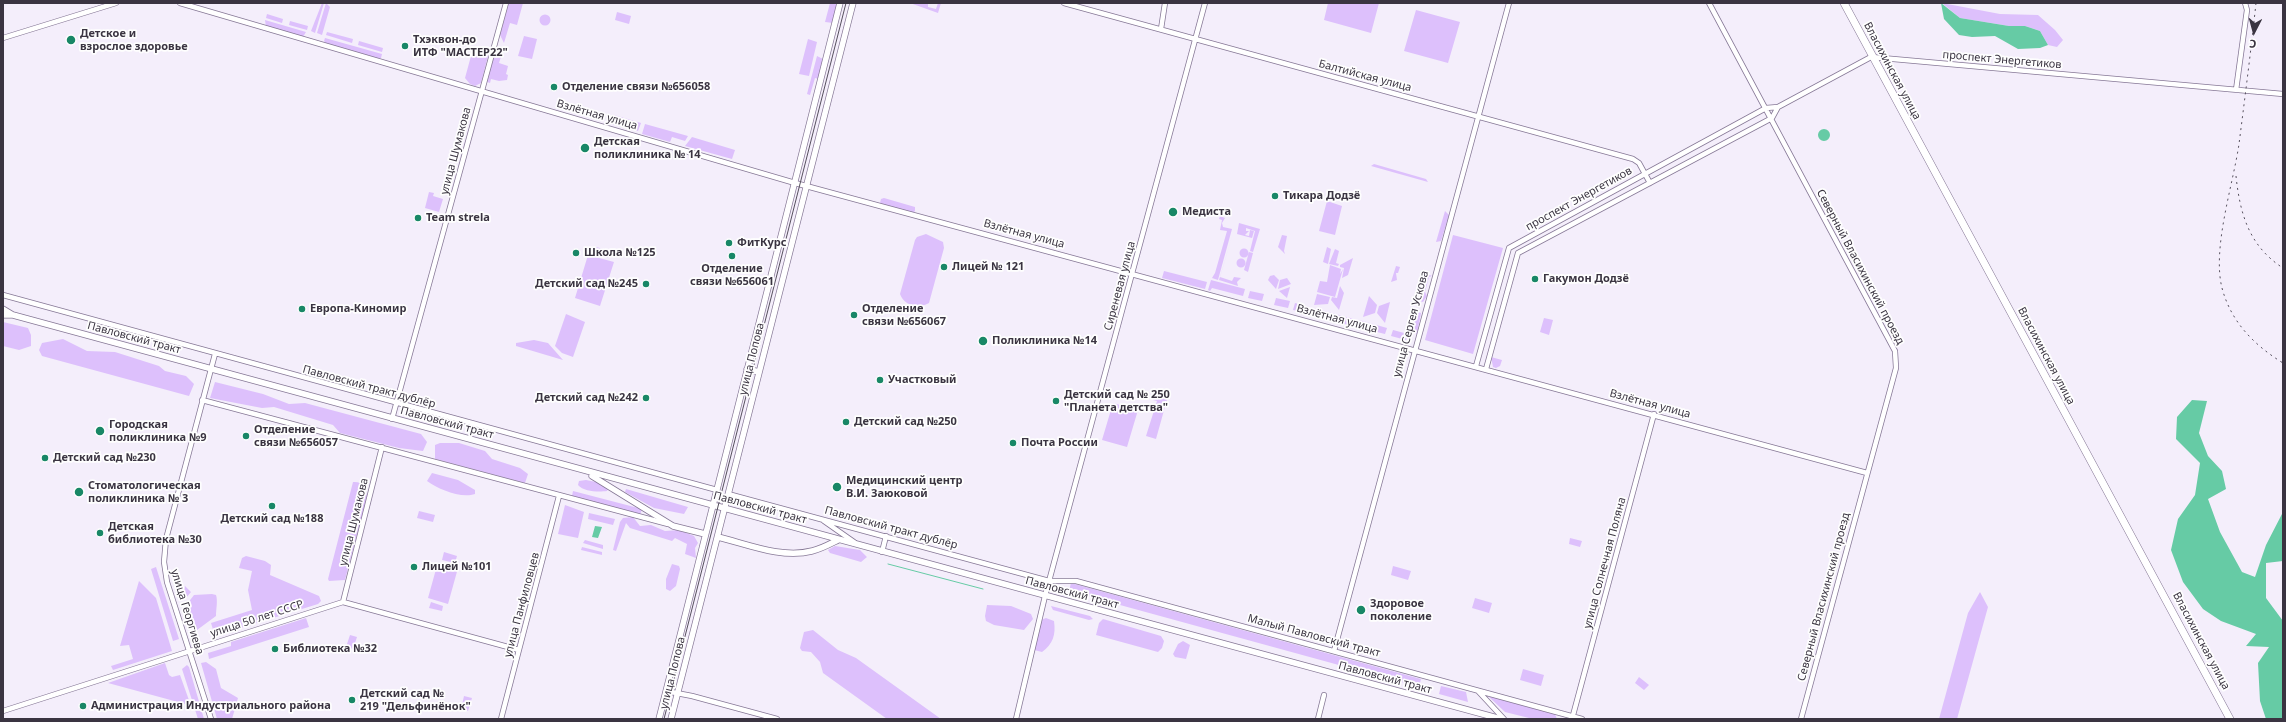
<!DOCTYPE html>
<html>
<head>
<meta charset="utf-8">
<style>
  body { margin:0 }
  #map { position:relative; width:2286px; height:722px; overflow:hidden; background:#f4eefb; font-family:"Noto Sans",sans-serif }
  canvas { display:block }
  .frame { position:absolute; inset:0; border:4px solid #3a3441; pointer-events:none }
  .north { position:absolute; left:2234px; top:12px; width:40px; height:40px; -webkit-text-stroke:3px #fefefe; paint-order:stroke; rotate:186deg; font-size:11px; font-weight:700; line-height:16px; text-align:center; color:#3a3441 }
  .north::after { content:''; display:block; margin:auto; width:14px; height:18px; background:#3a3441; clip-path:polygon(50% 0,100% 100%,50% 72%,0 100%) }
</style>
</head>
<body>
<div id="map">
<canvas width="2286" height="722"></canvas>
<div class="frame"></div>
<div class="north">С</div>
</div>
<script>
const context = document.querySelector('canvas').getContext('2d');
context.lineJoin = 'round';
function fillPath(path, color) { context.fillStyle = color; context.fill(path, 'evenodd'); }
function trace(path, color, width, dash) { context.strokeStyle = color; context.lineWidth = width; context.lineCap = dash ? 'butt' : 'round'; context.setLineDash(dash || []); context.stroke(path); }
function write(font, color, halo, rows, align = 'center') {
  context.font = font + ' "Noto Sans",sans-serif'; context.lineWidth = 3.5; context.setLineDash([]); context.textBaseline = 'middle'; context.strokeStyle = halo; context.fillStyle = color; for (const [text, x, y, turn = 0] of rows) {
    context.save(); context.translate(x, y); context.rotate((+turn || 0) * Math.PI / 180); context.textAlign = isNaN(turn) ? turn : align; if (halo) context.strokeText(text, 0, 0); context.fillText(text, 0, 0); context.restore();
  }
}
fillPath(new Path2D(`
  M322 3H324L315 33 311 31Z
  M326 3 330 7 322 35 317 33Z
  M509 3H523L517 25 510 23 504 43 500 35Z
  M830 3H839L833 23 825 22Z
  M910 3H928V7L936 9 938 3H941L938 13Z
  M1328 3H1379L1371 33 1324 20Z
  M1942 3 2000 14 2038 15 2055 30 2063 40 2057 47 2048 45 2040 31 2025 26H2009L1960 18Z
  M1416 10 1460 22 1448 63 1404 51Z
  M617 12 631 16 629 24 615 20Z
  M267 14 283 19 282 23 266 18Z
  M539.5 20a5.5 5.5 0 1 1 11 0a5.5 5.5 0 1 1-11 0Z
  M265 20 306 32 303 37 266 27Z
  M290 21 308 26 307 30 289 25Z
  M327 32 353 39 352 43 326 35Z
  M524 36 537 39 532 59 518 56Z
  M325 38 382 54 381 58 378 59 326 44 324 41Z
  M808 39 817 42 809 76 799 74Z
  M359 41 383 48 382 52 358 45Z
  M496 48 503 50 499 63 508 66 506 74 508 75 507 80 499 81 491 79 490 83 487 82Z
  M477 53H484L488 56 481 83 475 86 470 84 465 78 471 56Z
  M817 56 823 59 819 79 815 78 810 95 807 94Z
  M614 115 641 123 638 131 612 124Z
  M645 124 688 136 685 141 672 137 670 142 642 134Z
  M692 137 735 150 732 159 685 146Z
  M1374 164 1426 179 1428 182 1371 166Z
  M429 192 434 193 433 196 443 199 439 212 425 208Z
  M884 198 915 207V211L913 213 883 205 880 203 881 199Z
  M1327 201 1342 206 1335 235 1319 231Z
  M1445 211 1449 215 1441 241 1436 242Z
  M1220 216 1225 218 1222 223 1223 227 1232 229 1218 280 1212 278 1215 273 1227 231 1220 230 1222 220 1219 219Z
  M1239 223 1260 229 1253 252 1250 251 1255 231 1246 228V231H1249L1245 235 1249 236 1250 230 1254 231 1252 238 1237 234Z
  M1234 230 1220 277 1232 281 1234 277 1241 278 1237 282 1238 286 1219 280Z
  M926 234 943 242 944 248 929 303C919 309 904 306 900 294L915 240 917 237Z
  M1282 235 1287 236 1284 251 1285 254 1278 247Z
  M1453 235 1503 248 1473 354 1425 340Z
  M596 247 611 251 608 258 594 254Z
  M1327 247 1331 249 1328 264 1323 262Z
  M1239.5 253a4.5 4.5 0 1 1 9 0a4.5 4.5 0 1 1-9 0Z
  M1335 249 1339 251 1336 263 1339 264 1338 266 1329 264Z
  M1249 252 1253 253 1248 272 1244 270Z
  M588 255 614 262 600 306 575 298Z
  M1353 258 1348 275 1342 278 1344 268 1340 267V265Z
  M1236.5 263a4.5 4.5 0 1 1 9 0a4.5 4.5 0 1 1-9 0Z
  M1330 265 1341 269 1340 274 1343 269 1335 297 1317 292 1320 281 1327 282Z
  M1396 266 1400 267 1398 273H1396L1397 280 1391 282Z
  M1164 271 1207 282 1205 289 1162 278Z
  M1427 274 1432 276 1429 277 1425 292 1427 296 1423 302 1420 301Z
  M1274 275 1279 280 1276 289 1268 280 1270 276Z
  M1287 278 1291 284 1278 289 1280 280Z
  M1211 280 1245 289 1243 296 1212 288 1210 291 1208 290Z
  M1340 286 1344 293 1339 310 1331 300 1332 297 1337 298Z
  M1290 287 1287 298 1279 291Z
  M1250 291 1264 294 1262 301 1248 298Z
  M1317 294 1330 297 1328 304 1314 305Z
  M1369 296 1377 305 1375 313 1363 317Z
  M1276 298 1290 301 1288 308 1274 305Z
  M1390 302 1385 323 1377 313 1379 306Z
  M1295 303 1309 307 1307 313 1293 310Z
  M1313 308 1354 319 1352 326 1311 315Z
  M1417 312 1421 313 1417 334 1411 332Z
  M566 314 585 322 573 357 562 353 555 346Z
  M1544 318 1553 320 1549 335 1540 332Z
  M1359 320 1387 328 1385 334 1357 327Z
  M3 322 28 328 31 335V346L19 350 3 346Z
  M1393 330 1408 334 1406 340 1391 336Z
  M63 339 87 351 115 352 159 366 165 371 186 376 194 384 189 396 42 356 39 350 42 343Z
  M534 340 548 343 563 360 516 346V343Z
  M1491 357 1502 360 1500 366 1496 368 1493 367Z
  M215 382 263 394 289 404 305 403 421 434 427 442 423 451 399 448 340 433 333 425 274 407 262 408 210 398Z
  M1155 392 1168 396 1156 439 1146 436 1157 401 1153 400Z
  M1113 403 1138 410 1127 447 1102 440Z
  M440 443H459L485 451 492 459 520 468 528 474 525 483 435 459V445Z
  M432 473 458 480 475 490V494C461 499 438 489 427 481Z
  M586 480 601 483 608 489 607 491C599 492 584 492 578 485L579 481Z
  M353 482C363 481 365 488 367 496L345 580 329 581 328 579Z
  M626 489 688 507 684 514 654 508 625 492Z
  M573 491 642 509 640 515 572 496Z
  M565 505 584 512 578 538 558 534Z
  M419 511 435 515 433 522 417 518Z
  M589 513 615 519 613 525 588 519Z
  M633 517 640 526 651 525 665 531 679 530 694 536 698 543 695 548 696 558 685 554 687 544 675 538 672 541 630 528 626 523 616 551 613 550 620 522 623 518Z
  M1570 538 1582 541 1580 547 1569 544Z
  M585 540 603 545V549L583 543Z
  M835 546 860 550 867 557 861 562 830 553 828 550Z
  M582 547 602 552V555L581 550Z
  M444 552 457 556 455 563 442 560Z
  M246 556 265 561 271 565 270 575 319 596 321 601 318 604 215 636 211 623 252 610 248 590 252 571 239 568 242 558Z
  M438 562 458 568 448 604 428 598Z
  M672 564 679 566 680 569 676 586 670 591 666 589V579Z
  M1393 566 1411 571 1408 580 1391 575Z
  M156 567 179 639 173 641 151 569Z
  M139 581 156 598 172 651 113 670 111 666 133 659 129 645 120 646Z
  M1071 583 1421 679 1419 687 1069 591Z
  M185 586 191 592 186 598H182Z
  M1980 592 1988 607 1957 719H1939L1968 613Z
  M212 594 216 595C218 601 216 609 216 616L197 630 195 629 187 604 194 595Z
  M1475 598 1492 603 1489 613 1472 608Z
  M431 602 443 606 442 611 429 608Z
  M987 605 1011 606 1031 614 1033 619 1024 630 994 625 986 621 985 616Z
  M1051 606 1090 616 1093 619 1089 620 1053 610Z
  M306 618 309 627 209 659 208 653 231 646V642Z
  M1046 618 1054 621C1056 635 1053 644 1042 652L1034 650 1041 620Z
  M1103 619 1161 636 1164 641 1162 648 1158 652 1096 635 1099 623Z
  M813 630 838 650 856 658 941 719H887L823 673 820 662 811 652 802 651 800 648 804 632Z
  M350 635 357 637 353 649 346 647Z
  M1183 641 1190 645 1186 659 1175 657 1173 654 1178 644Z
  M206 662 216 669 221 688 238 698 232 719H217L201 663Z
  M165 663 169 675 172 677 180 675 190 703 189 705 108 683Z
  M187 665 189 667 204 719H198L182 669Z
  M1523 669 1544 675 1541 686 1520 680Z
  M1639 677 1649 685 1644 690 1635 683Z
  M1441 686 1466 692 1468 702 1439 694Z
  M464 696 472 698 468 711 461 709Z
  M1488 696 1555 714 1557 719H1533L1505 712Z`), '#ddc0fc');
fillPath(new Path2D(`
  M1941 3 1960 18 2009 26H2025L2040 31 2048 45 2040 48 2018 49 1995 36 1972 37 1959 35 1944 19Z
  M1818 135a6 6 0 1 1 12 0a6 6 0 1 1-12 0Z
  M2192 400 2207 401 2199 433 2208 456 2222 471 2226 489 2208 499 2220 532 2242 572 2255 577 2266 545 2283 512V561L2266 563V598L2283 621V719H2266L2260 701 2258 663 2269 647 2246 646 2256 634 2221 621 2203 609 2183 582 2171 550 2178 519 2195 495 2200 463 2176 439 2177 417Z
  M595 526 602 527 598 538 592 537Z`), '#66cba5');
trace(new Path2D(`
  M888 564 983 589`), '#66cba5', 1);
const minor = new Path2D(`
  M180 3 795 183 1867 473
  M1064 3 1633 159 1639 163 1650 183
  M1709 3 1895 351 1896 368 1801 719
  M1161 29 1165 3
  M3 38 116 3
  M2236 90 2247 10 2245 3
  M3 295 717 490
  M1476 366 1509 248 1766 108 1778 107 1871 57 2283 94
  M1486 369 1518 253 1772 118 1778 107
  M202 400 668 524
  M392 419 506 3
  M728 494 1049 581H1076L1582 719
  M824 521 854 542
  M882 552 886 536
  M343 602 382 447
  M1334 651 1509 3
  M666 691 692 696 777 719
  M1478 691 1504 719
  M3 711 343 602 519 650
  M211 719 167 582 164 562 166 539 215 354
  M501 719 559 496
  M1016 719 1045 596 1205 3
  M1318 719 1324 695
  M1572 719 1654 414`);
const major = new Path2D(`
  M3 309 13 315
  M3 315H13L1501 719
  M747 369 759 372
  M592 476 673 526 705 534
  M718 537C747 544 782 559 812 551 821 549 830 544 838 540
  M659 719 840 3
  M671 719 853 3`);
const highway = new Path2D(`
  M1844 3 2230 719`);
trace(minor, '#867896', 6);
trace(major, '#867896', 7);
trace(highway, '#867896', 8);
trace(minor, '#fff', 4.5);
trace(major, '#fff', 5.5);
trace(highway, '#fff', 7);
trace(new Path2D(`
  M664 719 846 3`), '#56505d', 1);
trace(new Path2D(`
  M2256 3C2251 50 2245 97 2239 144 2233 185 2212 248 2222 288 2231 322 2254 345 2283 363
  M2236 176C2240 214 2249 246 2283 268`), '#56505d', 1, [2, 4]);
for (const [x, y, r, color] of [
  [71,40,5,"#188766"],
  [405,46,4,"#188766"],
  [554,87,4,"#188766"],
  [585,148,5,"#188766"],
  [1275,196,4,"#188766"],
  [1173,212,5,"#188766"],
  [418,218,4,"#188766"],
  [729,243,4,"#188766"],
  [576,253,4,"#188766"],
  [732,256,4,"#188766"],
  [944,267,4,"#188766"],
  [1535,279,4,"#188766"],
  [646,284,4,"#188766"],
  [302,309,4,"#188766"],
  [854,315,4,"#188766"],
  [983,341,5,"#188766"],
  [880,380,4,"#188766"],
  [646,398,4,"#188766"],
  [1056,401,4,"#188766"],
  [846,422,4,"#188766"],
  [100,431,5,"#188766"],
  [246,436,4,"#188766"],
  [1013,443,4,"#188766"],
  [45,458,4,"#188766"],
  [837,487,5,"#188766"],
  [79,492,5,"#188766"],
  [272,506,4,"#188766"],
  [100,533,4,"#188766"],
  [414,567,4,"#188766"],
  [1361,610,5,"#188766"],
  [275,649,4,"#188766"],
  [352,700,4,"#188766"],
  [83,706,4,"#188766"]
]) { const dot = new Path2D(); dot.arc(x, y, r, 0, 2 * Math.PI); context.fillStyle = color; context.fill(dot); trace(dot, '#fefefe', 1.5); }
write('bold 11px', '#3a3441', '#fefefe', [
  ["Детское и",80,34],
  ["взрослое здоровье",80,47],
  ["Тхэквон-до",413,40],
  ["ИТФ \"МАСТЕР22\"",413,53],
  ["Отделение связи №656058",562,87],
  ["Детская",594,142],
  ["поликлиника № 14",594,155],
  ["Тикара Додзё",1283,196],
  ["Медиста",1182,212],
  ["Team strela",426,218],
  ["ФитКурс",737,243],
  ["Школа №125",584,253],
  ["Лицей № 121",952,267],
  ["Отделение",732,269,"center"],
  ["связи №656061",732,282,"center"],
  ["Гакумон Додзё",1543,279],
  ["Детский сад №245",638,284,"right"],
  ["Европа-Киномир",310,309],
  ["Отделение",862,309],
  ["связи №656067",862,322],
  ["Поликлиника №14",992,341],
  ["Участковый",888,380],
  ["Детский сад № 250",1064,395],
  ["\"Планета детства\"",1064,408],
  ["Детский сад №242",638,398,"right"],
  ["Детский сад №250",854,422],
  ["Городская",109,425],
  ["поликлиника №9",109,438],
  ["Отделение",254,430],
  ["связи №656057",254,443],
  ["Почта России",1021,443],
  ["Детский сад №230",53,458],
  ["Медицинский центр",846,481],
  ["В.И. Заюковой",846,494],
  ["Стоматологическая",88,486],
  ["поликлиника № 3",88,499],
  ["Детский сад №188",272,519,"center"],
  ["Детская",108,527],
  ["библиотека №30",108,540],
  ["Лицей №101",422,567],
  ["Здоровое",1370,604],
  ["поколение",1370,617],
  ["Библиотека №32",283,649],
  ["Детский сад №",360,694],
  ["219 \"Дельфинёнок\"",360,707],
  ["Администрация Индустриального района",91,706]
], 'left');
write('11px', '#3a3441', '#fefefe', [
  ["проспект Энергетиков",2002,60,5],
  ["Власихинская улица",1892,71,62],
  ["Балтийская улица",1365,76,15],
  ["Взлётная улица",597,115,16],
  ["улица Шумакова",456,151,-75],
  ["проспект Энергетиков",1579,199,-29],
  ["Взлётная улица",1024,234,15],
  ["Северный Власихинский проезд",1860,267,62],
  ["Сиреневая улица",1120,286,-75],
  ["Взлётная улица",1337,319,15],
  ["улица Сергея Ускова",1411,324,-75],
  ["Павловский тракт",134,338,15],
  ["Власихинская улица",2046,356,62],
  ["улица Попова",752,359,-76],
  ["Павловский тракт дублёр",369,387,15],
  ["Взлётная улица",1650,404,15],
  ["Павловский тракт",447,423,15],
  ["Павловский тракт",760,508,15],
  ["улица Шумакова",354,522,-76],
  ["Павловский тракт дублёр",891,528,15],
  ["улица Солнечная Поляна",1605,563,-75],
  ["Павловский тракт",1072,593,15],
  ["Северный Власихинский проезд",1824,597,-75],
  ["улица Панфиловцев",522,605,-75],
  ["улица Георгиева",187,612,73],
  ["улица 50 лет СССР",257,619,-18],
  ["Малый Павловский тракт",1314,636,15],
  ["Власихинская улица",2201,641,62],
  ["улица Попова",673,673,-76],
  ["Павловский тракт",1385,678,15]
]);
</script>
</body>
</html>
